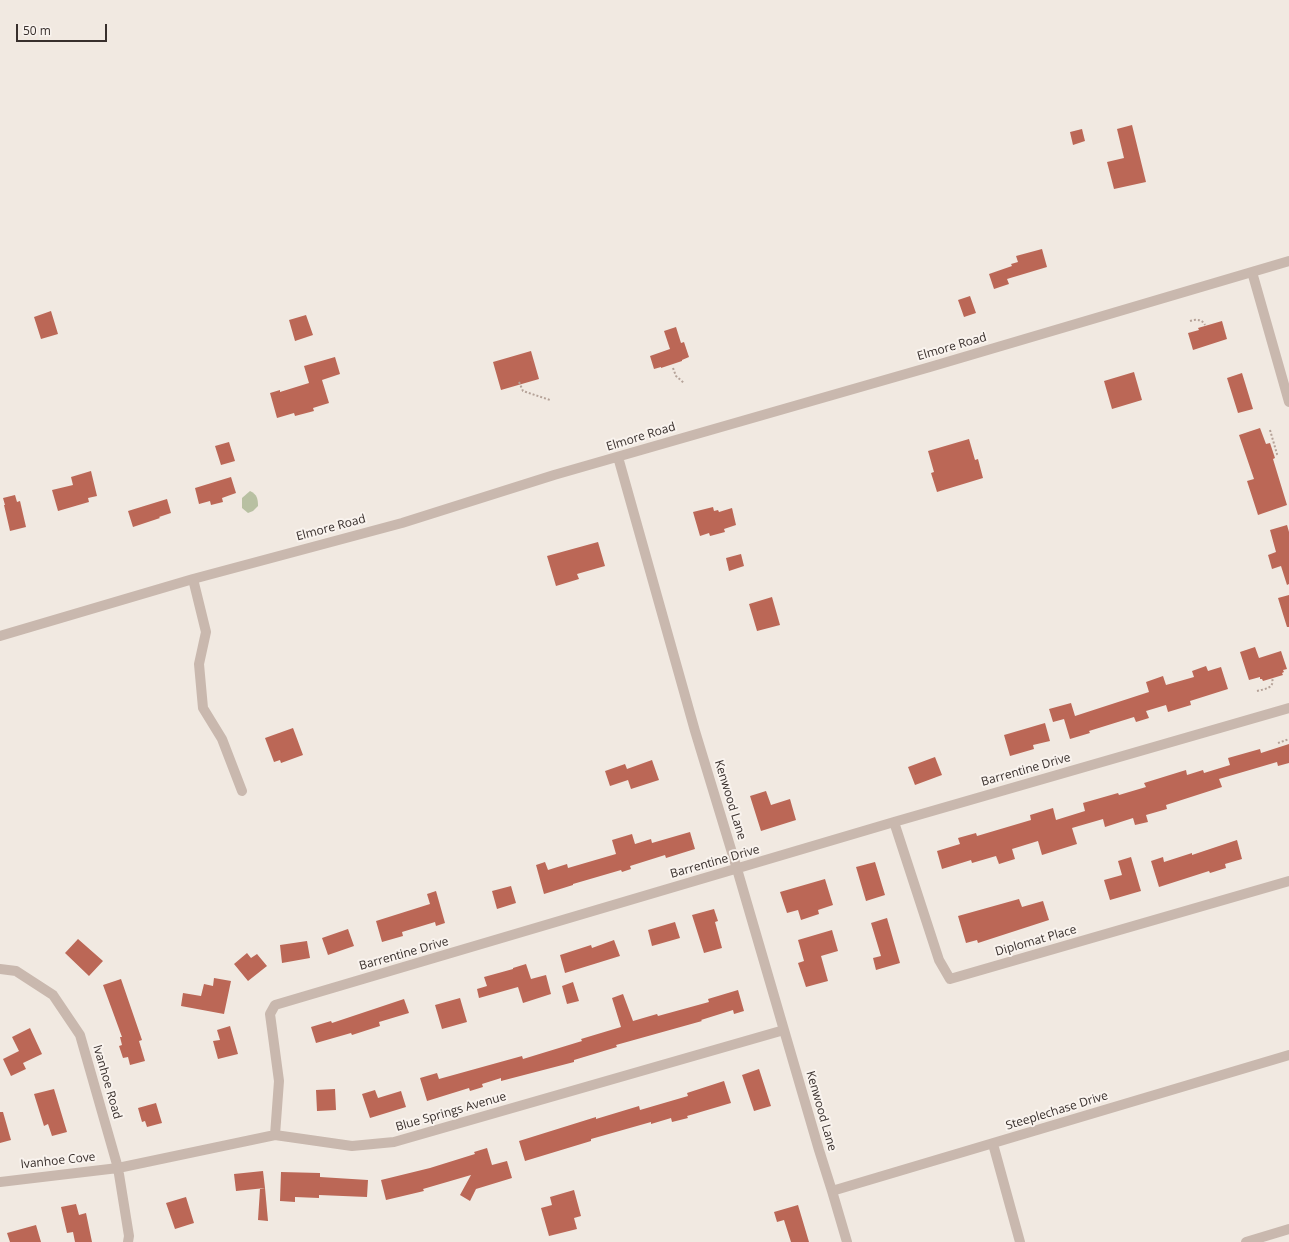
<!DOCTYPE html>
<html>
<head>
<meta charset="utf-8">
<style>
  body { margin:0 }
  #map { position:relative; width:1289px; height:1242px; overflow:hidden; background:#f1e9e1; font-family:"Open Sans",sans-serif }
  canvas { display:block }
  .scale { position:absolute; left:16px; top:24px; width:91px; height:18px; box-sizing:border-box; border:2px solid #382f2c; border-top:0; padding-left:5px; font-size:12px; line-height:14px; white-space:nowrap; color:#382f2c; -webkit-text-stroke:3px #f9f3ee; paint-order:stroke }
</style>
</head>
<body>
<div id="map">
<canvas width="1289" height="1242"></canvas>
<div class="scale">50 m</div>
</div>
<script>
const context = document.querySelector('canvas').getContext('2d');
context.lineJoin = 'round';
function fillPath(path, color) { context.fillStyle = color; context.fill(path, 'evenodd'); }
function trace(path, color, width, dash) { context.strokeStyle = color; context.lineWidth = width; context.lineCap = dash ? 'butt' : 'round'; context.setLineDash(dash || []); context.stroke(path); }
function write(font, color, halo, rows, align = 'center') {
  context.font = font + ' "Open Sans",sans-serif'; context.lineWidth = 4; context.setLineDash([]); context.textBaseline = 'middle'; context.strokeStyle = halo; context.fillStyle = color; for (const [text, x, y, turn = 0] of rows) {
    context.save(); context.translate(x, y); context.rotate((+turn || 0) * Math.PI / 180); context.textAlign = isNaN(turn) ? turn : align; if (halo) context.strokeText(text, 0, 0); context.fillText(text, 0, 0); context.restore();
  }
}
fillPath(new Path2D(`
  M250 491C257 494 258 499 258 506L253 511 248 513 242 508V498Z`), '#b8c0a2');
fillPath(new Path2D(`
  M1132 125 1146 182 1114 189 1107 162 1124 158 1117 129Z
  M1082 129 1085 141 1073 145 1070 132Z
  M1042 249 1047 267 1007 279 1009 284 994 289 989 274 1012 266 1011 264 1018 262 1016 256Z
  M970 296 976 313 964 317 958 300Z
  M51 311 58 334 41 339 34 317Z
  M306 315 313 335 295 341 289 320Z
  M1222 321 1227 339 1193 350 1188 333 1199 330 1198 328Z
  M676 327 681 343 684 342 689 357 682 360V361L661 368V367L654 369 650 356 670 349 664 331Z
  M531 351 539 379 501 390 493 362Z
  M335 357 340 374 322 380 329 403 313 408 314 411 295 416 294 413 277 418 270 393 280 390V392L309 383 304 366Z
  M1134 372 1142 400 1112 409 1104 381Z
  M1242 373 1253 409 1238 413 1227 378Z
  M1260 428 1266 444 1270 443 1275 458 1273 459 1287 505 1258 515 1247 481 1254 479 1239 435Z
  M969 439 975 460 978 459 983 478 937 492 931 473 934 472 928 451Z
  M229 442 235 461 221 465 215 446Z
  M91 471 97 496 88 498 89 502 58 511 52 490 73 485 71 477Z
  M231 477 236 493 222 498 223 502 211 505 210 501 199 504 195 488Z
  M15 495 17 502 20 501 26 527 10 531 4 505H5L3 498Z
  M167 499 171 513 159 517 160 518 133 527 128 511Z
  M713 507 714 511 718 510 719 512 732 508 736 525 724 529 725 532 710 536 709 533 700 536 693 512Z
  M1287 525 1289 532V584L1287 585 1281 566 1272 569 1268 555 1276 552 1270 530Z
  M598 542 605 566 577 574 579 579 556 586 547 556Z
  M741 554 744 566 729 571 726 558Z
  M1289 595V627H1287L1278 598Z
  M772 597 780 625 757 631 749 604Z
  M1255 647 1259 658 1281 651 1287 669 1283 670 1284 672 1282 673 1283 675 1263 681 1262 679H1260V677L1249 680 1240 652Z
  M1206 666 1208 671 1221 667 1228 689 1190 701 1191 705 1168 712 1166 705 1146 711 1149 718 1136 722 1134 717 1089 731 1090 733 1070 739 1064 719 1053 722 1049 709 1071 703 1075 716 1149 692 1146 682 1163 676 1166 685 1194 677 1192 671Z
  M1045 723 1050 741 1033 745 1034 749 1010 756 1004 735Z
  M293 728 303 755 281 763 280 760 274 762 265 738Z
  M1289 744V763L1278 766 1277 762 1219 779 1222 787 1166 805 1167 809 1146 815 1148 822 1135 825 1133 818 1105 827 1103 819 1072 828 1077 844 1042 855 1038 841 1012 849 1015 859 999 864 996 856 972 863 971 860 942 869 937 851 960 844 958 838 976 833 977 836 1031 820 1030 815 1053 808 1056 820 1085 811 1083 803 1118 793 1119 795 1146 787 1144 783 1186 770 1187 775 1203 770 1204 773 1230 765 1228 758 1260 749 1261 753Z
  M935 757 942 775 915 785 908 767Z
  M652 760 659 780 631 789 628 780 610 786 605 771 625 764 627 769Z
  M766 791 771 805 790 799 796 820 761 831 750 796Z
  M690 832 695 849 666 858 665 855 630 866 631 869 622 872 621 870 573 884V885L544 894 536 865 545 862 548 870 567 864 568 868 616 854 612 840 632 834 635 844 651 839 652 843Z
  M1237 840 1242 859 1225 864 1226 868 1210 873 1209 871 1159 887 1151 861 1163 857 1164 862 1192 853V855Z
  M1131 857 1141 891 1110 900 1104 880 1122 875 1118 861Z
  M875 862 885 895 866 901 856 867Z
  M825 879 833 905 818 910 819 914 801 920 798 910 787 913 780 892Z
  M511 886 516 903 497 909 492 891Z
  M436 891 445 923 436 926 435 922 402 932 403 936 382 942 376 921 430 904 427 894Z
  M1019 899 1022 907 1043 901 1049 920 978 943 977 940 966 943 958 916Z
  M714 909 718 921 715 922 722 948 704 953 692 915Z
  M887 918 900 963 876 970 873 958 881 956 871 923Z
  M675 922 680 938 652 946 648 930Z
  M348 929 354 946 328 955 322 938Z
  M832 930 838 951 821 956 828 981 806 987 798 963 804 961 798 940Z
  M78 939 103 961 89 976 65 953Z
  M614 940 620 956 565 973 560 955 591 945 592 948Z
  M307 941 310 958 282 963 280 945Z
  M247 953 251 958 257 954 267 966 248 981 234 964Z
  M526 964 531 979 546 975 551 994 523 1003 518 987 479 998 477 989 487 986 484 977 513 969V968Z
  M214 978 231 981 224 1014 181 1006 183 993 201 996 204 984 213 986Z
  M121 979 142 1040 139 1041 145 1061 130 1065 128 1057 123 1058 119 1046 122 1045 120 1037H122L103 985Z
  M573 982 579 1001 567 1004 562 986Z
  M738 990 744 1011 734 1014 733 1010 701 1020 702 1021 616 1045 617 1047 574 1060V1062L501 1081V1078L482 1084 483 1087 470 1091 469 1088 427 1101 420 1078 437 1073 439 1079 522 1056 523 1059 582 1041 581 1039 621 1027 612 998 623 994 633 1021 657 1014 658 1016 709 1002 708 999Z
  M460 998 467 1022 442 1029 435 1005Z
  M404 999 409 1013 379 1022 380 1026 352 1035 351 1033 316 1043 311 1027 331 1021 332 1023Z
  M230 1026 238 1054 218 1059 213 1041 220 1040 217 1030Z
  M30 1028 42 1054 23 1063 26 1069 11 1076 3 1059 19 1051 12 1037Z
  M759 1069 771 1106 754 1111 742 1075Z
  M724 1081 731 1103 687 1116 688 1118 672 1122 671 1118 651 1124V1122L591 1139V1141L525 1161 519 1141 596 1117V1119L639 1106 640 1110 688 1096 687 1093Z
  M54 1089 67 1132 52 1136 48 1124 44 1126 34 1094Z
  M335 1089 336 1110 317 1111 316 1090Z
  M375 1090 378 1098 401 1091 406 1107 370 1118 362 1094Z
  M156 1103 162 1123 147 1127 145 1121 142 1122 138 1108Z
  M0 1112H3L11 1140 0 1143Z
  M487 1148 492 1165 507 1161 512 1178 476 1189 470 1201 460 1195 471 1175 423 1189 424 1191 386 1200 381 1180 430 1168 475 1154 474 1152Z
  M263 1171 265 1188 236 1191 234 1174Z
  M281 1172 320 1173V1177L368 1180 367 1197 319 1195V1198L295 1197V1202L280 1201Z
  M265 1188 268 1221 258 1220 260 1189Z
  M574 1190 581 1216 574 1218 577 1229 549 1236 541 1208 552 1205 550 1197Z
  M186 1197 194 1223 175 1229 166 1203Z
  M76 1204 79 1215 86 1213 92 1242H75L73 1232 67 1233 61 1207Z
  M798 1205 809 1242H791L784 1220 777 1222 774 1212Z
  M36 1225 41 1242H10L7 1233Z`), '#bb6756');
trace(new Path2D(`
  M1190 321C1196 319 1202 319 1205 325
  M673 368 676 376 684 383
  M519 382 523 391 550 400
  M1270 430 1277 454 1274 455
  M1257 691C1265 689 1275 688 1272 678
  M1278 743 1289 739`), '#b5a298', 2, [2, 2]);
trace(new Path2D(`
  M1252 272 1289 402
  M618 457 695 731 737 869 819 1150 832 1191 847 1242
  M193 579 206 632 199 664 203 708 222 739 242 791
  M0 636 193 579 402 523 554 475 930 367 1289 261
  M894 822 939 960 950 979 1289 881
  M0 969 16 971 53 995 80 1035 118 1168 129 1236 128 1242
  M275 1135 279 1081 270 1014 275 1005 894 822 1289 708
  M993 1144 1020 1242
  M0 1182 118 1168 275 1135 352 1146 394 1142 784 1030
  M832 1191 1289 1055
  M1246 1242 1289 1229`), '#c9b8ae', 10);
write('12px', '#382f2c', '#f9f3ee', [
  ["Elmore Road",952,347,-16],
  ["Elmore Road",641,437,-17],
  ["Elmore Road",331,528,-15],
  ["Barrentine Drive",1026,770,-16],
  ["Kenwood Lane",730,800,73],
  ["Barrentine Drive",715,862,-16],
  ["Diplomat Place",1036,941,-16],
  ["Barrentine Drive",404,954,-16],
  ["Ivanhoe Road",107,1082,74],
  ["Kenwood Lane",821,1111,74],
  ["Steeplechase Drive",1057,1111,-17],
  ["Blue Springs Avenue",451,1112,-16],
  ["Ivanhoe Cove",58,1161,-6]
]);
</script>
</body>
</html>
